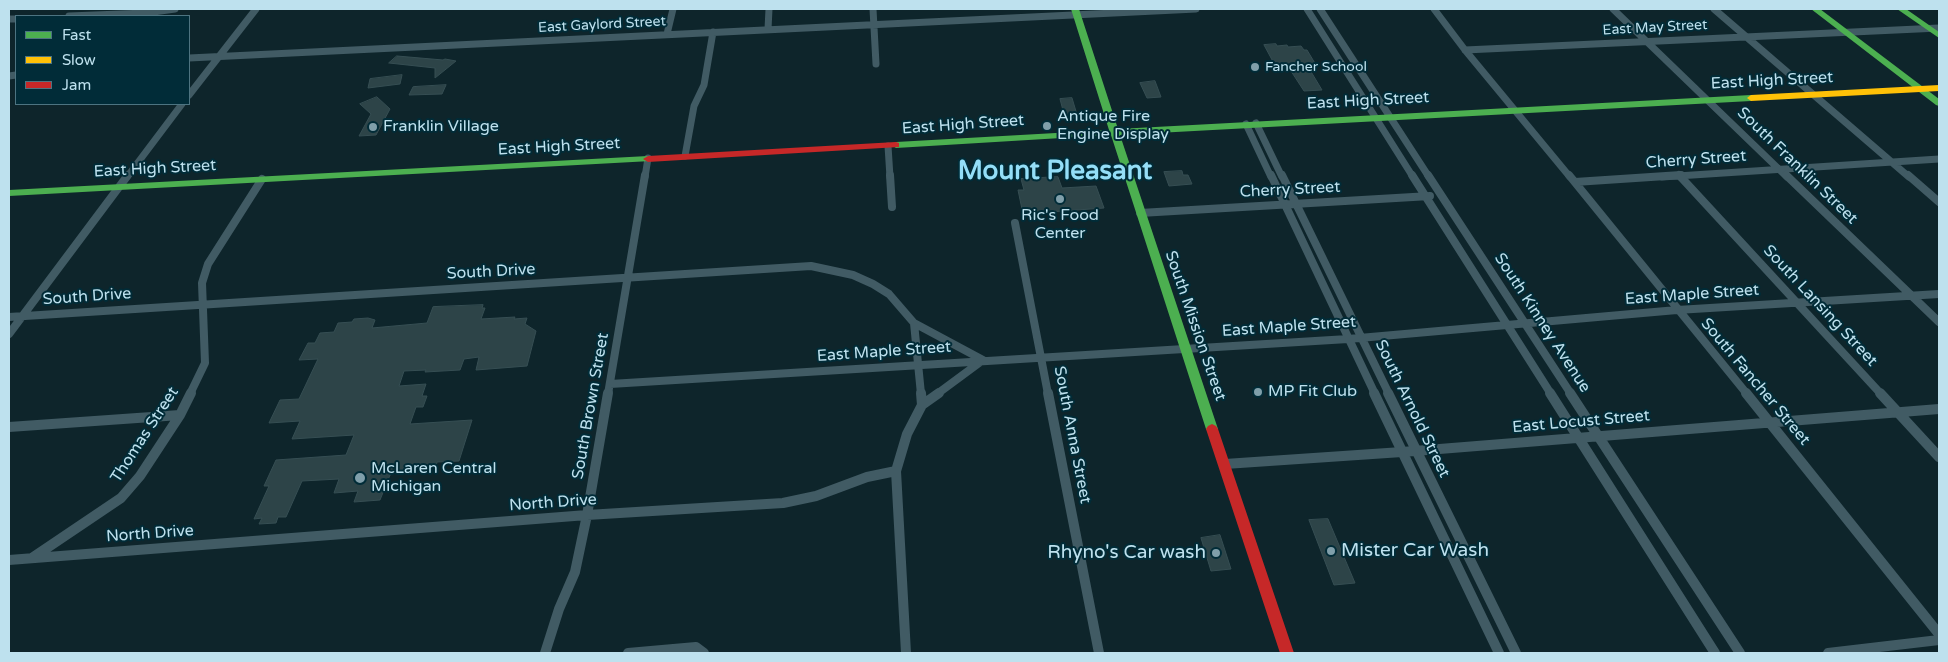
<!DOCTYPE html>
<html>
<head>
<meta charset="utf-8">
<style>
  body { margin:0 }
  #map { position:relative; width:1948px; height:662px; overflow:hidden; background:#0e252b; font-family:"Varela Round",sans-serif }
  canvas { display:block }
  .frame { position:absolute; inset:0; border:10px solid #bee1ee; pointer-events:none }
  .legend { position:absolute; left:15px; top:15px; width:175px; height:90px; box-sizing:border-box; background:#012c38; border:1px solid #4d7481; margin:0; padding:6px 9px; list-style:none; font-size:15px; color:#bee1ee }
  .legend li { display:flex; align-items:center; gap:10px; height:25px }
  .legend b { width:25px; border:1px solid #4d7481 }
</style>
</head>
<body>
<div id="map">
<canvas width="1948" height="662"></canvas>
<div class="frame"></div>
<ul class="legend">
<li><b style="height:6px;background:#4caf50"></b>Fast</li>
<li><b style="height:6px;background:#ffc107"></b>Slow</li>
<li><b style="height:6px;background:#c62828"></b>Jam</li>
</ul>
</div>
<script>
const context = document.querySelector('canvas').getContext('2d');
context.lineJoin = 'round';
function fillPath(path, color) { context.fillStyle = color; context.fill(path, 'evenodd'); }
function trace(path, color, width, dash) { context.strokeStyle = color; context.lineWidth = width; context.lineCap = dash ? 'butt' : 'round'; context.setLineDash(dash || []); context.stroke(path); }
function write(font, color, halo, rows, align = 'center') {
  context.font = font + ' "Varela Round",sans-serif'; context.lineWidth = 4; context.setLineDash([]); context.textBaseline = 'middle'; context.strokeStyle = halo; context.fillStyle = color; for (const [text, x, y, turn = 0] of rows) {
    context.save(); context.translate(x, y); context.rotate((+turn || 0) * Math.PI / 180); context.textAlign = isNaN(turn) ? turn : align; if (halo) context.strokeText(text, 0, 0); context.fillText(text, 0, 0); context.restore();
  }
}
const building = new Path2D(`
  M1276 44 1277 46 1287 45 1288 47 1301 46 1304 50H1307L1316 65H1309L1312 70H1310L1322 90 1304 91 1289 68 1277 69 1264 45Z
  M397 56 443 60 445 59 456 61 435 78V68L389 63Z
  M402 75 400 84 368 88 370 79Z
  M1155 81 1161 97 1147 98 1140 83Z
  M446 85 442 94 409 95 413 87Z
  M377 97 390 109 376 135 359 136 371 114 360 104Z
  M1072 98 1078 118H1065L1060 99Z
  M1182 171 1183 175H1188L1192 184 1169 186 1164 172Z
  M1058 177 1062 188 1096 186 1104 208 1023 214 1018 190H1024L1021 179Z
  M483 305 482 308H485L481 319 515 317 514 319 527 318 525 324 536 331 527 366 476 370 479 357 464 359 460 370 425 372 426 370 404 371 399 386 426 384 422 396H427L423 407H416L410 424 472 420 459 461 437 462 436 467 397 470 390 475 380 500 354 502 358 491 334 493 339 479 302 481 286 517H278L276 523 259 524 262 518 254 519 269 486H264L276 460 346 455 354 435 292 439 300 421 269 423 280 400 299 399 318 359 299 360 308 343H315L320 333 334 332 338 323 352 322 354 319 368 318 375 320 372 328 427 323 433 307Z
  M1328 519 1355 583 1334 585 1309 520Z
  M1220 535 1231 569 1211 571 1201 538Z`);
fillPath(building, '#2d4448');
trace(building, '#364e53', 1);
trace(new Path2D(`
  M873 9 876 64
  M1307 9 1413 177
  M1320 9 1429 177
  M1434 9 1465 50 1570 177
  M1613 9 1787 177
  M1714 9 1909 177
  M69 16 146 13 175 9
  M9 19H16
  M768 29 769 9
  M667 34 673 9
  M1465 50 1939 28
  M189 58 1196 9
  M9 76 16 75
  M189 95 256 9
  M1256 123 1282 177
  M1246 124 1271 177
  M888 146 890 177
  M685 156 694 106 704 85 713 32
  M1679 175 1680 177
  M127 177 182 104
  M645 177 648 158
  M1662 177 1939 159`), '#415b64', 7);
trace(new Path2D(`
  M890 175 892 207
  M1271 175 1375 394
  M1282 175 1389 394
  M1412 175 1551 394
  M1428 175 1571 394
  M1569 175 1747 394
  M1679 175 1881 394
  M1786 175 1939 322
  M1908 175 1939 202
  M1575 182 1681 175
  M1140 213 1430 196
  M1015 223 1048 394
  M9 317 811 266 853 275 873 284 889 294 914 323 921 394
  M914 323 983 360 937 394
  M9 334 128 175
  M610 384 1348 339 1677 310 1939 294
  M190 394 205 363 202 283 208 264 262 179
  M608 394 645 175`), '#415b64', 8);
trace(new Path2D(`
  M1048 393 1099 653
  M1374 393 1499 653
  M1388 393 1516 653
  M1550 393 1715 653
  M1570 393 1740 653
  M1746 393 1939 634
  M1880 393 1939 457
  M922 405 939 393
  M9 427 180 415
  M1225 464 1402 452 1939 409
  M896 471 906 653
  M32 558 121 498 140 476 180 415 191 393
  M9 560 587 515 783 503 816 496 867 477 896 471 907 434 922 405 921 393
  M545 653 559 609 575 572 587 515 608 393
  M628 653 696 647 704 653
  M1828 653 1939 640`), '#415b64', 10);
fillPath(new Path2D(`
  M1071 9H1079L1118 129 1751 95 1755 98 1751 101 1120 135 1218 429 1216 432H1208L1206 429 1111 135 896 148 891 145 896 142 1109 130Z
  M1811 9H1820L1939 99V106L1936 105Z
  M1897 9H1906L1939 32V38Z
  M648 156 651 157V161L9 196V190Z`), '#4caf50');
fillPath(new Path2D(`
  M1939 85V91L1751 101 1747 98 1751 95Z`), '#ffc107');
fillPath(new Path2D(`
  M896 142 899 143V147L648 162 643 159 648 156Z
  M1212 424 1216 426 1218 429 1294 653H1280L1206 429 1208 426Z`), '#c62828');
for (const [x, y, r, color] of [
  [1255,67,5,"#809faa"],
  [1047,126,5,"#809faa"],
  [373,127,5,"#809faa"],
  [1060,199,5,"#809faa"],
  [1258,392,5,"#809faa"],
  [360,478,6,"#809faa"],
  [1331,551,5,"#809faa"],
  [1216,553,5,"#809faa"]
]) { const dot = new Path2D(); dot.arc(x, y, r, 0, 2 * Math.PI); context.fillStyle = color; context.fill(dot); trace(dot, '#012c38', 2); }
write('14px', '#bee1ee', '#012c38', [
  ["East Gaylord Street",602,25,-3],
  ["East May Street",1655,28,-3]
]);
write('14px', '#bee1ee', '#012c38', [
  ["Fancher School",1265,67]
], 'left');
write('16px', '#bee1ee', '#012c38', [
  ["East High Street",1772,81,-3],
  ["East High Street",1368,101,-3],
  ["East High Street",963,125,-4],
  ["East High Street",559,147,-3],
  ["Cherry Street",1696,160,-4],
  ["South Franklin Street",1797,166,44],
  ["East High Street",155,169,-3],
  ["Cherry Street",1290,190,-3],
  ["South Drive",491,272,-3],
  ["East Maple Street",1692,295,-4],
  ["South Drive",87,297,-4],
  ["South Lansing Street",1820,306,47],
  ["South Kinney Avenue",1542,323,57],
  ["South Mission Street",1195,326,71],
  ["East Maple Street",1289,327,-4],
  ["East Maple Street",884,352,-4],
  ["South Fancher Street",1755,382,50],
  ["South Brown Street",591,406,-80],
  ["South Arnold Street",1412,409,64],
  ["East Locust Street",1581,422,-5],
  ["Thomas Street",145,435,-57],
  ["South Anna Street",1072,435,79],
  ["North Drive",553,503,-4],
  ["North Drive",150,534,-4]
]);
write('16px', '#bee1ee', '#012c38', [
  ["Antique Fire",1057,117],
  ["Engine Display",1057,135],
  ["Franklin Village",383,127],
  ["Ric's Food",1060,216,"center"],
  ["Center",1060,234,"center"],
  ["MP Fit Club",1268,392],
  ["McLaren Central",371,469],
  ["Michigan",371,487]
], 'left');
write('19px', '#bee1ee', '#012c38', [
  ["Mister Car Wash",1341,551],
  ["Rhyno's Car wash",1206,553,"right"]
], 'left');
write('bold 26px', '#94def7', '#012c38', [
  ["Mount Pleasant",1055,172]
]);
</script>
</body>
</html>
